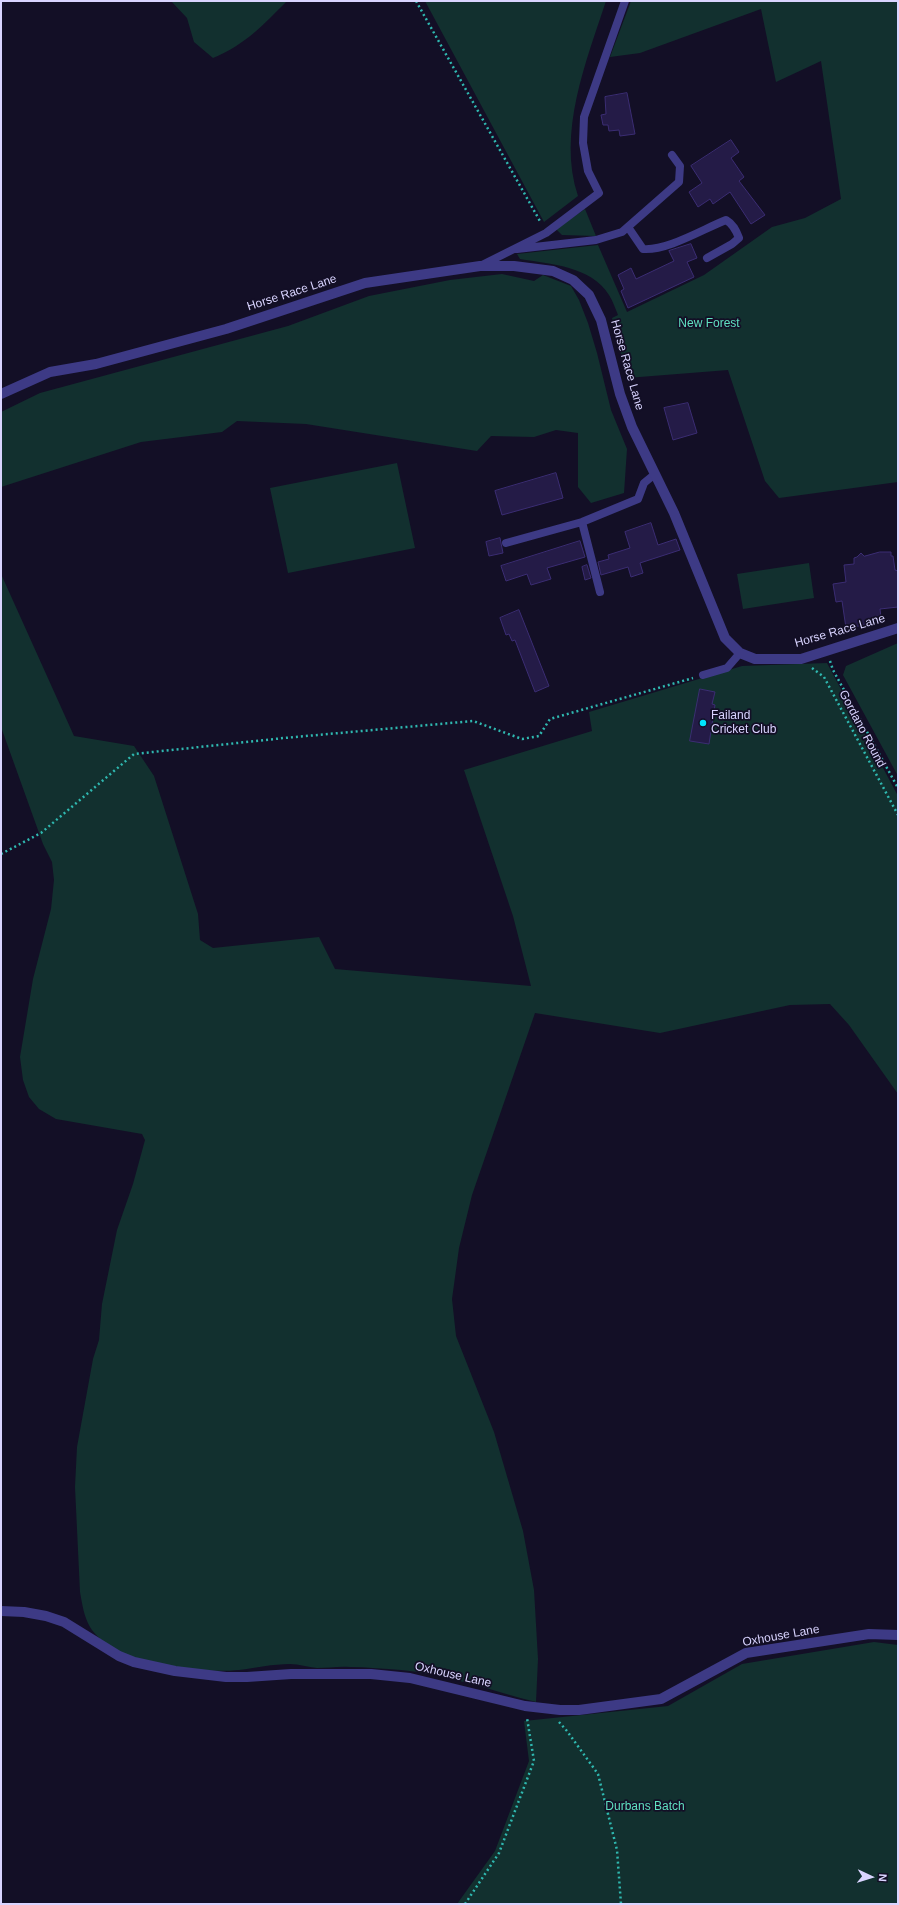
<!DOCTYPE html>
<html>
<head>
<meta charset="utf-8">
<style>
  body { margin:0 }
  #map { position:relative; width:899px; height:1905px; overflow:hidden; background:#130f26; font-family:Helvetica,sans-serif }
  canvas { display:block }
  .frame { position:absolute; inset:0; border:2px solid #d9d4ff; pointer-events:none }
  .north { position:absolute; left:851px; top:1857px; width:40px; height:40px; -webkit-text-stroke:3px #130f26; paint-order:stroke; rotate:94deg; font-size:11px; font-weight:700; line-height:16px; text-align:center; color:#d9d4ff }
  .north::after { content:''; display:block; margin:auto; width:14px; height:18px; background:#d9d4ff; clip-path:polygon(50% 0,100% 100%,50% 72%,0 100%) }
</style>
</head>
<body>
<div id="map">
<canvas width="899" height="1905"></canvas>
<div class="frame"></div>
<div class="north">N</div>
</div>
<script>
const context = document.querySelector('canvas').getContext('2d');
context.lineJoin = 'round';
function fillPath(path, color) { context.fillStyle = color; context.fill(path, 'evenodd'); }
function trace(path, color, width, dash) { context.strokeStyle = color; context.lineWidth = width; context.lineCap = dash ? 'butt' : 'round'; context.setLineDash(dash || []); context.stroke(path); }
function write(font, color, halo, rows, align = 'center') {
  context.font = font + ' Helvetica,sans-serif'; context.lineWidth = 3.5; context.setLineDash([]); context.textBaseline = 'middle'; context.strokeStyle = halo; context.fillStyle = color; for (const [text, x, y, turn = 0] of rows) {
    context.save(); context.translate(x, y); context.rotate((+turn || 0) * Math.PI / 180); context.textAlign = isNaN(turn) ? turn : align; if (halo) context.strokeText(text, 0, 0); context.fillText(text, 0, 0); context.restore();
  }
}
fillPath(new Path2D(`
  M171 1H287C263 25 245 45 213 58L194 42 187 18Z
  M425 1H606C586 62 557 133 578 196L544 222Z
  M631 1H898V482L779 498 765 481 728 370 627 378 612 318 618 315C615 308 613 301 609 295 591 266 550 264 520 259L517 254 598 245 627 312 704 275 772 227 805 218 841 199 821 61 776 82 761 9 640 53 610 57Z
  M585 209 596 236 562 235 556 229Z
  M502 274 534 281 543 275 571 286 579 300 588 323 597 353 611 410 627 449 624 493 591 503 578 487V433L556 430 534 437 491 436 477 451 306 424 237 421 222 432 141 442 1 487V412L40 393 288 326 369 296 450 280Z
  M397 463 415 548 288 573 270 488Z
  M809 563 814 598 743 609 737 574Z
  M1 574 74 736 134 746 154 776 198 914 200 940 213 948 319 937 335 969 531 986 513 916 464 770 592 731 589 712 742 666 827 663 898 796V1094L849 1025 830 1004 790 1005 660 1033 535 1013 472 1195 459 1248 452 1299 456 1336 494 1432 523 1531 534 1590 538 1659 536 1702C492 1691 447 1674 401 1670 384 1669 367 1667 350 1667 339 1666 328 1668 317 1668 308 1667 299 1664 290 1664 273 1664 255 1668 239 1670 198 1674 113 1665 90 1627 84 1617 82 1603 80 1592L75 1487 77 1447 93 1359 99 1340 102 1304 117 1230 133 1184 145 1140 142 1134 56 1119 39 1109 29 1097 23 1080 20 1057 33 979 51 909 54 880 52 862 43 844 1 727Z
  M898 643V776L843 675 846 666Z
  M874 1642 898 1645V1904H457L495 1851 529 1761 524 1721 668 1706 742 1664Z`), '#12302f');
const building = new Path2D(`
  M627 93 635 134 620 136 619 130 609 131 608 125H603L601 115 606 114 605 97Z
  M731 140 739 152 731 158 744 177 739 181 765 215 751 224 730 192 713 204 710 199 698 207 689 192 702 183 691 166Z
  M691 244 697 258 687 262 694 277 628 308 621 291 624 289 618 275 631 268 636 279 674 261 669 251Z
  M688 403 697 433 673 440 664 408Z
  M556 473 563 498 502 515 495 491Z
  M651 523 658 545 676 539 680 550 640 563 643 573 631 577 628 567 601 575 598 562 609 559 608 555 630 548 625 532Z
  M500 538 503 553 489 556 486 542Z
  M580 541 585 557 547 568 551 579 531 585 527 574 506 581 501 566Z
  M880 552H891V556H893L895 570 898 571V607L880 609 881 618 870 619 871 624 846 628 842 601 836 602 833 584 846 582 844 565 854 564V558L857 557 861 553 864 556Z
  M587 565 591 578 585 580 582 567Z
  M519 610 549 686 535 692 515 640 512 641 509 634 506 635 500 618Z
  M700 689 715 692 712 704 715 705 709 744 690 741Z`);
fillPath(building, '#241b47');
trace(building, '#3b2d73', 1);
trace(new Path2D(`
  M416 1 541 223
  M830 661 833 670 898 788
  M812 668 824 677 898 815
  M1 854 41 833 134 754 284 738 473 721 522 739 539 736 550 719 693 678
  M559 1722 567 1731 598 1774 617 1850 621 1904
  M465 1904 499 1853 534 1761 527 1718`), '#2fb8b0', 2.5, [2, 3]);
trace(new Path2D(`
  M628 227 643 249C667 251 703 229 726 220 733 224 736 230 739 238L732 244 707 258
  M517 249 596 240 622 232 679 182 680 166 672 155
  M480 266 546 233 599 193 588 171 583 143 584 117 625 1
  M582 522 600 592
  M506 543 582 522 638 499 644 483 655 474
  M703 675 727 668 740 653`), '#3d3a85', 8);
trace(new Path2D(`
  M1 394 50 372 96 364 226 329 365 283 480 266H514L553 271 573 280 589 295 601 320 620 394 632 427 674 513 725 638 740 653 755 659H801L898 628
  M1 1611 24 1612 46 1616 64 1622 119 1656 134 1662 175 1671 226 1677H247L291 1674H371L410 1678 525 1706 560 1710H579L661 1699 746 1653 869 1634 898 1635`), '#3d3a85', 10);
for (const [x, y, r, color] of [
  [703,723,4,"#00e5ff"]
]) { const dot = new Path2D(); dot.arc(x, y, r, 0, 2 * Math.PI); context.fillStyle = color; context.fill(dot); trace(dot, '#130f26', 1.5); }
write('12px', '#d9d4ff', '#130f26', [
  ["Horse Race Lane",292,293,-18],
  ["Horse Race Lane",627,365,74],
  ["Horse Race Lane",840,631,-16],
  ["Gordano Round",862,729,62],
  ["Oxhouse Lane",781,1636,-10],
  ["Oxhouse Lane",453,1675,13]
]);
write('12px', '#5fe0c0', '#130f26', [
  ["New Forest",709,324],
  ["Durbans Batch",645,1807]
]);
write('12px', '#d9d4ff', '#130f26', [
  ["Failand",711,716],
  ["Cricket Club",711,730]
], 'left');
</script>
</body>
</html>
